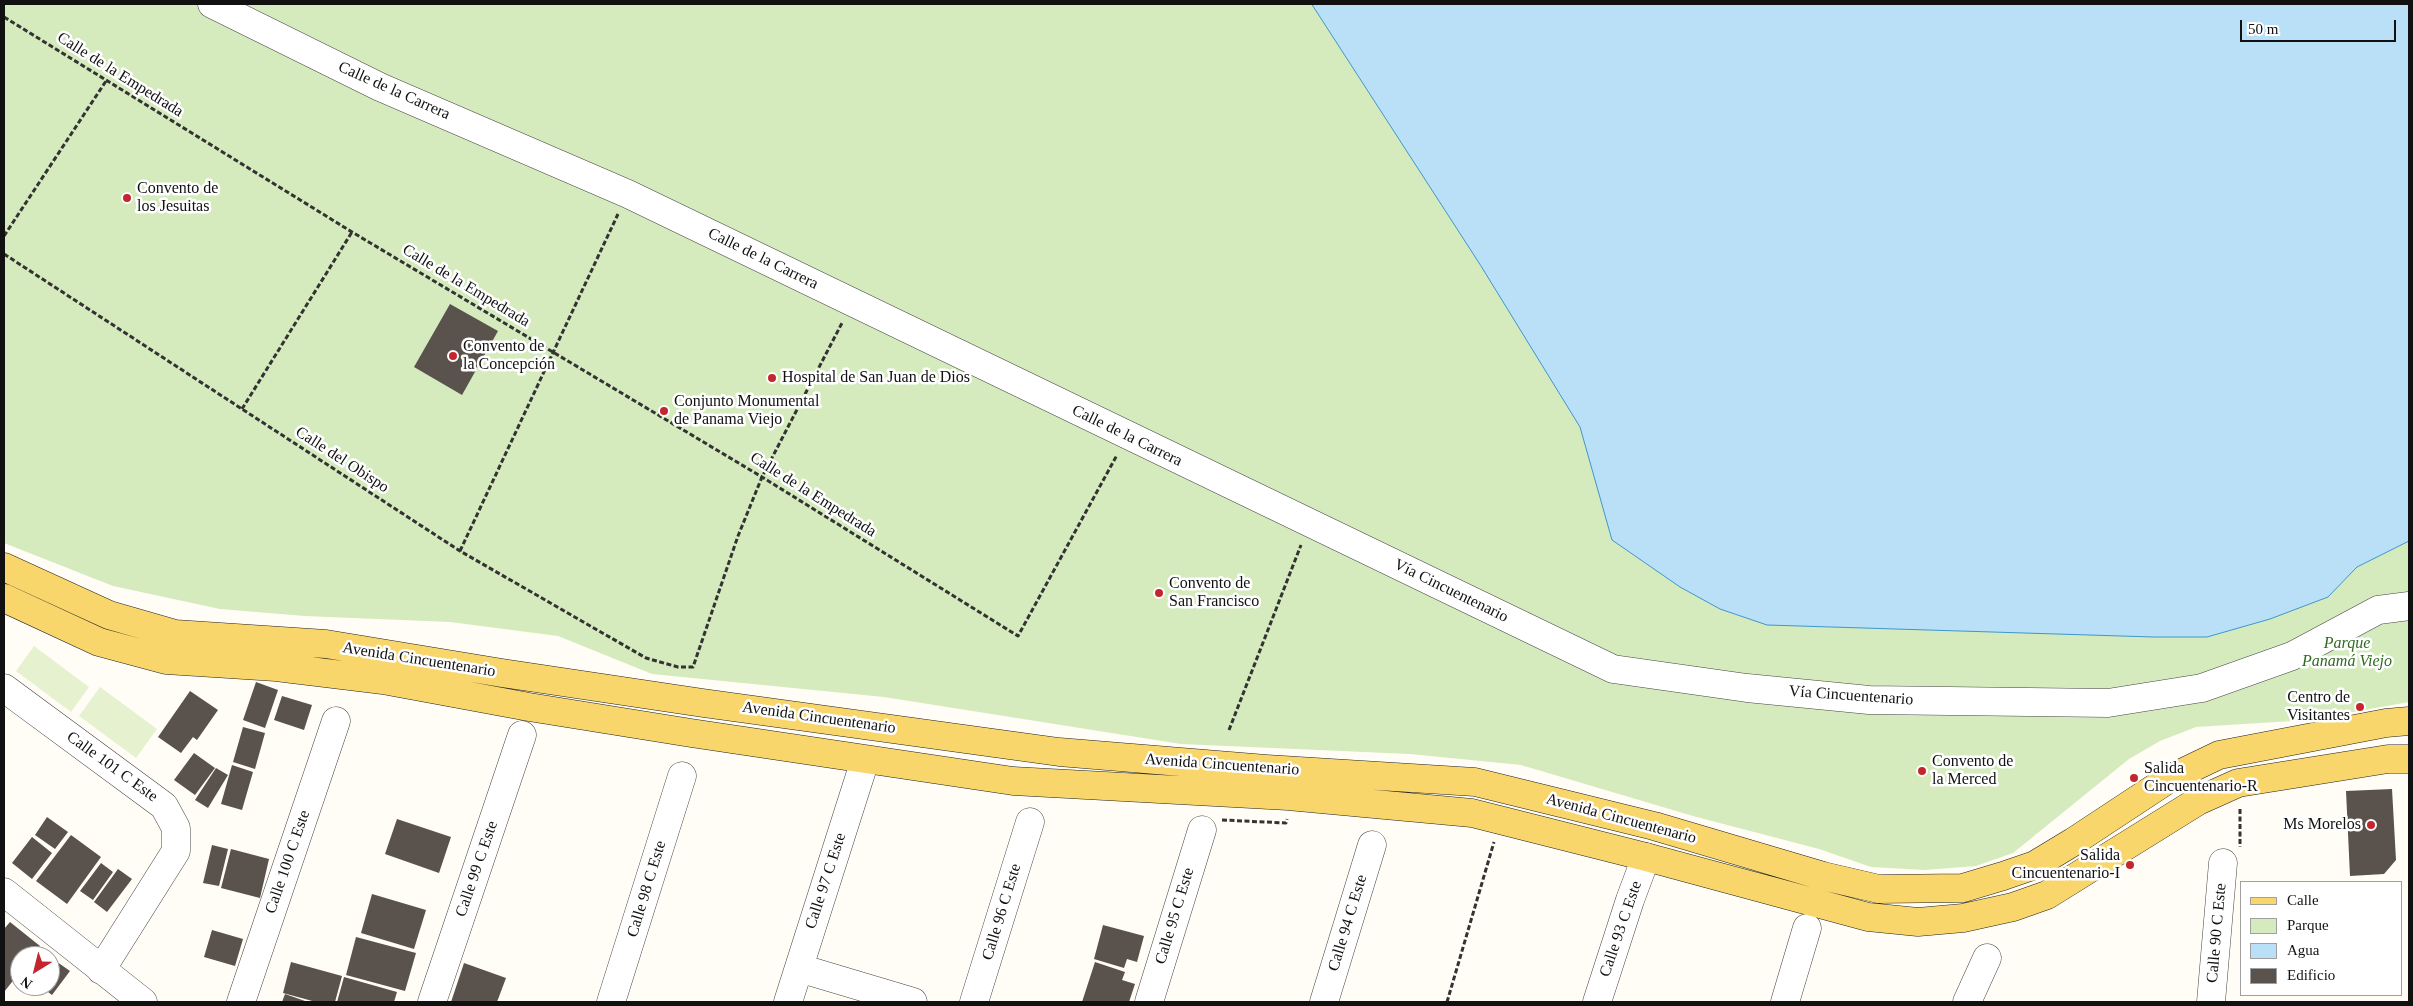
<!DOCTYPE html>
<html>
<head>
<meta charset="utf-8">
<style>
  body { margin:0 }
  #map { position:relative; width:2413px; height:1006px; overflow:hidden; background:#fffdf5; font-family:"Times New Roman",serif }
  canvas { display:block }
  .frame { position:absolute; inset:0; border:5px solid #111; pointer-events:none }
  .legend { position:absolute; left:2240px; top:881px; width:162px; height:115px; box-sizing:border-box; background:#fff; border:1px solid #a0a0a0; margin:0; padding:6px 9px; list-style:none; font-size:15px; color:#111 }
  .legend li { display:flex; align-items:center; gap:10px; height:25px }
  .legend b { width:25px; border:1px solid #a0a0a0 }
  .north { position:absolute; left:10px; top:946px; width:50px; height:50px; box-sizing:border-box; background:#fff; border:1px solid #a0a0a0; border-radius:50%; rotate:216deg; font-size:14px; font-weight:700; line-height:20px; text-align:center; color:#111 }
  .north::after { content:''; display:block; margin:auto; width:18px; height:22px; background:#c4262e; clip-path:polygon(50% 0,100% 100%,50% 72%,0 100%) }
  .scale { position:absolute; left:2240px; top:20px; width:156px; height:22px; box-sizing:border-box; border:2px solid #111; border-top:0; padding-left:6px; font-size:15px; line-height:18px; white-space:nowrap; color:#111; -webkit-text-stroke:4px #fff; paint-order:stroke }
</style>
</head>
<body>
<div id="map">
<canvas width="2413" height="1006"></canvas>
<div class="frame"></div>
<ul class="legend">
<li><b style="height:6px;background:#f9d66b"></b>Calle</li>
<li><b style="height:14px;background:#d5ebbd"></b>Parque</li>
<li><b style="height:14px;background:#b9e0f7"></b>Agua</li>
<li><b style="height:14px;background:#5a524d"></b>Edificio</li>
</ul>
<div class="north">N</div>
<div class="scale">50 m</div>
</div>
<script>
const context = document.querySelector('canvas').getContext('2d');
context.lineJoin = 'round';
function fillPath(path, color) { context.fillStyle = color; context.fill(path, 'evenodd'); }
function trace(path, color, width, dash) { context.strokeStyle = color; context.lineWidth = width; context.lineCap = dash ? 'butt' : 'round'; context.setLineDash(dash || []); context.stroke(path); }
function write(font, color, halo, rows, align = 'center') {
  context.font = font + ' "Times New Roman",serif'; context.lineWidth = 5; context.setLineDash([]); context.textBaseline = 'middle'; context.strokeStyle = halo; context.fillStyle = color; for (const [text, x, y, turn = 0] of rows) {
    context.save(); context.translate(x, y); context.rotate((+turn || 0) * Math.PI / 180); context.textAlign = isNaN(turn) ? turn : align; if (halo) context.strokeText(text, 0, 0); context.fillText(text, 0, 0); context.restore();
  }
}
fillPath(new Path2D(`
  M4 4H2409V702L2308 720 2196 727 2160 741 2129 759 2013 853 1976 866 1924 870 1871 867 1819 849 1693 816 1521 765 1410 754 1181 744 884 697 652 674 558 636 450 622 305 616 220 609 113 586 4 543Z`), '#d5ebbd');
fillPath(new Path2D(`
  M34 646 89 687 71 712 16 671Z
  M100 687 157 729 136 758 79 716Z`), '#e6f2cf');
const water = new Path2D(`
  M1312 4H2409V541L2357 567 2328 597 2270 619 2207 637H2153L1767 625 1720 609 1680 587 1612 540 1580 427 1481 266Z`);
fillPath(water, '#b9e0f7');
trace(water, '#3f96cf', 1);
fillPath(new Path2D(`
  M450 304 498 331 462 395 414 367Z
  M256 682 278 690 265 728 243 720Z
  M190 691 218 710 197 740 193 737 181 753 158 737Z
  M282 696 312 705 304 730 274 720Z
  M243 727 265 733 255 769 233 762Z
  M194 753 215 768 195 795 174 780Z
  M232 765 253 772 242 810 221 804Z
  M216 768 228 775 208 808 195 800Z
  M2392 789 2396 860 2384 874 2350 876 2346 791Z
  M47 817 68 832 55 849 35 835Z
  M397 819 451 837 439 873 385 854Z
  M71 835 101 857 67 904 36 881Z
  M32 837 52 853 32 879 12 863Z
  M212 845 228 849 219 886 203 883Z
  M231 849 269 859 260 898 221 888Z
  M101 863 113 872 93 900 80 891Z
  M118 869 132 879 107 912 94 902Z
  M372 894 426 910 414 949 361 933Z
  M10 922 40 946 33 956H20V972L4 992V929Z
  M1103 925 1144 936 1137 962 1127 959 1124 968 1094 959Z
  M212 930 243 939 235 966 204 957Z
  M356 937 416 953 405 991 346 975Z
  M50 957 70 971 52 995 40 986H50Z
  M291 962 342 976 335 1002H316L283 993Z
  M1095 962 1125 972 1122 980 1135 984 1129 1002H1082Z
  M464 963 506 978 497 1002H451Z
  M344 977 397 992 394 1002H337Z
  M285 994 308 1002H282Z`), '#5a524d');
const minor = new Path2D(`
  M212 4 380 87 628 194 1613 669 1747 688 1869 700 2108 703 2202 688 2292 656 2378 610 2409 606
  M4 688 164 806 176 828V851L101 970
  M4 892 143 1002
  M799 968 913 1002
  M241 1002 336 721
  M432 1002 522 735
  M611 1002 682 776
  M788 1002 865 760
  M974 1002 1030 822
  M1149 1002 1202 830
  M1324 1002 1372 845
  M1597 1002 1630 900 1646 857
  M1785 1002 1807 928
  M1967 1002 1987 958
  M2211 1002 2223 863`);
const major = new Path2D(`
  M4 567 109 615 175 634 326 644 502 673 703 703 1059 752 1266 769 1475 782 1654 826 1823 876 1879 889 1963 888 2003 876 2035 865 2073 842 2167 780 2219 755 2386 723 2409 721
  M4 598 99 642 166 660 276 667 383 680 529 707 691 733 1013 781 1288 796 1472 813 1646 857 1868 917 1918 922 1963 918 2013 907 2047 895 2198 801 2238 783 2388 759H2409`);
trace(minor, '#444', 29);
trace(major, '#222', 29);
trace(new Path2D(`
  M4 17 352 232 762 477 1018 636 1117 455
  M4 236 106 81
  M4 254 460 551 646 658 678 667H693L738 536 762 477 842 323
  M242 409 352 232
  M460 551 618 214
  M1229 730 1301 545
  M2240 809V847
  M1222 820 1286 823 1287 819
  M1447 1002 1494 842`), '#333', 3, [5, 2.5]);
trace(minor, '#fff', 28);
trace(major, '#f9d66b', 28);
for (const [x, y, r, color] of [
  [127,198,5,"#c4262e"],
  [453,356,5,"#c4262e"],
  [772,378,5,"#c4262e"],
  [664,411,5,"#c4262e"],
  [1159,593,5,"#c4262e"],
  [2360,707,5,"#c4262e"],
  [1922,771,5,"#c4262e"],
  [2134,778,5,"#c4262e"],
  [2371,825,5,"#c4262e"],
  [2130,865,5,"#c4262e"]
]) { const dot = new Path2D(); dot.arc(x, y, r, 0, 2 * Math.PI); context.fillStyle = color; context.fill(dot); trace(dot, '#fff', 2); }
write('16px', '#111', '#fff', [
  ["Calle de la Empedrada",120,75,32],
  ["Calle de la Carrera",394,91,24],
  ["Calle de la Carrera",763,259,26],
  ["Calle de la Empedrada",466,286,31],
  ["Calle de la Carrera",1127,436,26],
  ["Calle del Obispo",342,460,33],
  ["Calle de la Empedrada",813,495,32],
  ["Vía Cincuentenario",1451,591,26],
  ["Avenida Cincuentenario",419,660,9],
  ["Vía Cincuentenario",1851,696,4],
  ["Avenida Cincuentenario",819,718,8],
  ["Avenida Cincuentenario",1222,765,4],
  ["Calle 101 C Este",112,767,36],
  ["Avenida Cincuentenario",1621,819,15],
  ["Calle 100 C Este",288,862,-71],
  ["Calle 99 C Este",477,869,-71],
  ["Calle 97 C Este",826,881,-72],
  ["Calle 98 C Este",647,889,-73],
  ["Calle 96 C Este",1002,912,-73],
  ["Calle 95 C Este",1175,916,-73],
  ["Calle 94 C Este",1348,923,-73],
  ["Calle 93 C Este",1621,929,-71],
  ["Calle 90 C Este",2217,933,-85]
]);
write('16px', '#111', '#fff', [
  ["Convento de",137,189],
  ["los Jesuitas",137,207],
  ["Convento de",463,347],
  ["la Concepción",463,365],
  ["Hospital de San Juan de Dios",782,378],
  ["Conjunto Monumental",674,402],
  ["de Panama Viejo",674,420],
  ["Convento de",1169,584],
  ["San Francisco",1169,602],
  ["Centro de",2350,698,"right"],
  ["Visitantes",2350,716,"right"],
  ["Convento de",1932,762],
  ["la Merced",1932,780],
  ["Salida",2144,769],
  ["Cincuentenario-R",2144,787],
  ["Ms Morelos",2361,825,"right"],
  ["Salida",2120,856,"right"],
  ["Cincuentenario-I",2120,874,"right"]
], 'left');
write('italic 16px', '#2f6b1f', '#fff', [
  ["Parque",2347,644],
  ["Panamá Viejo",2347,662]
]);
</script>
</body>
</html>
